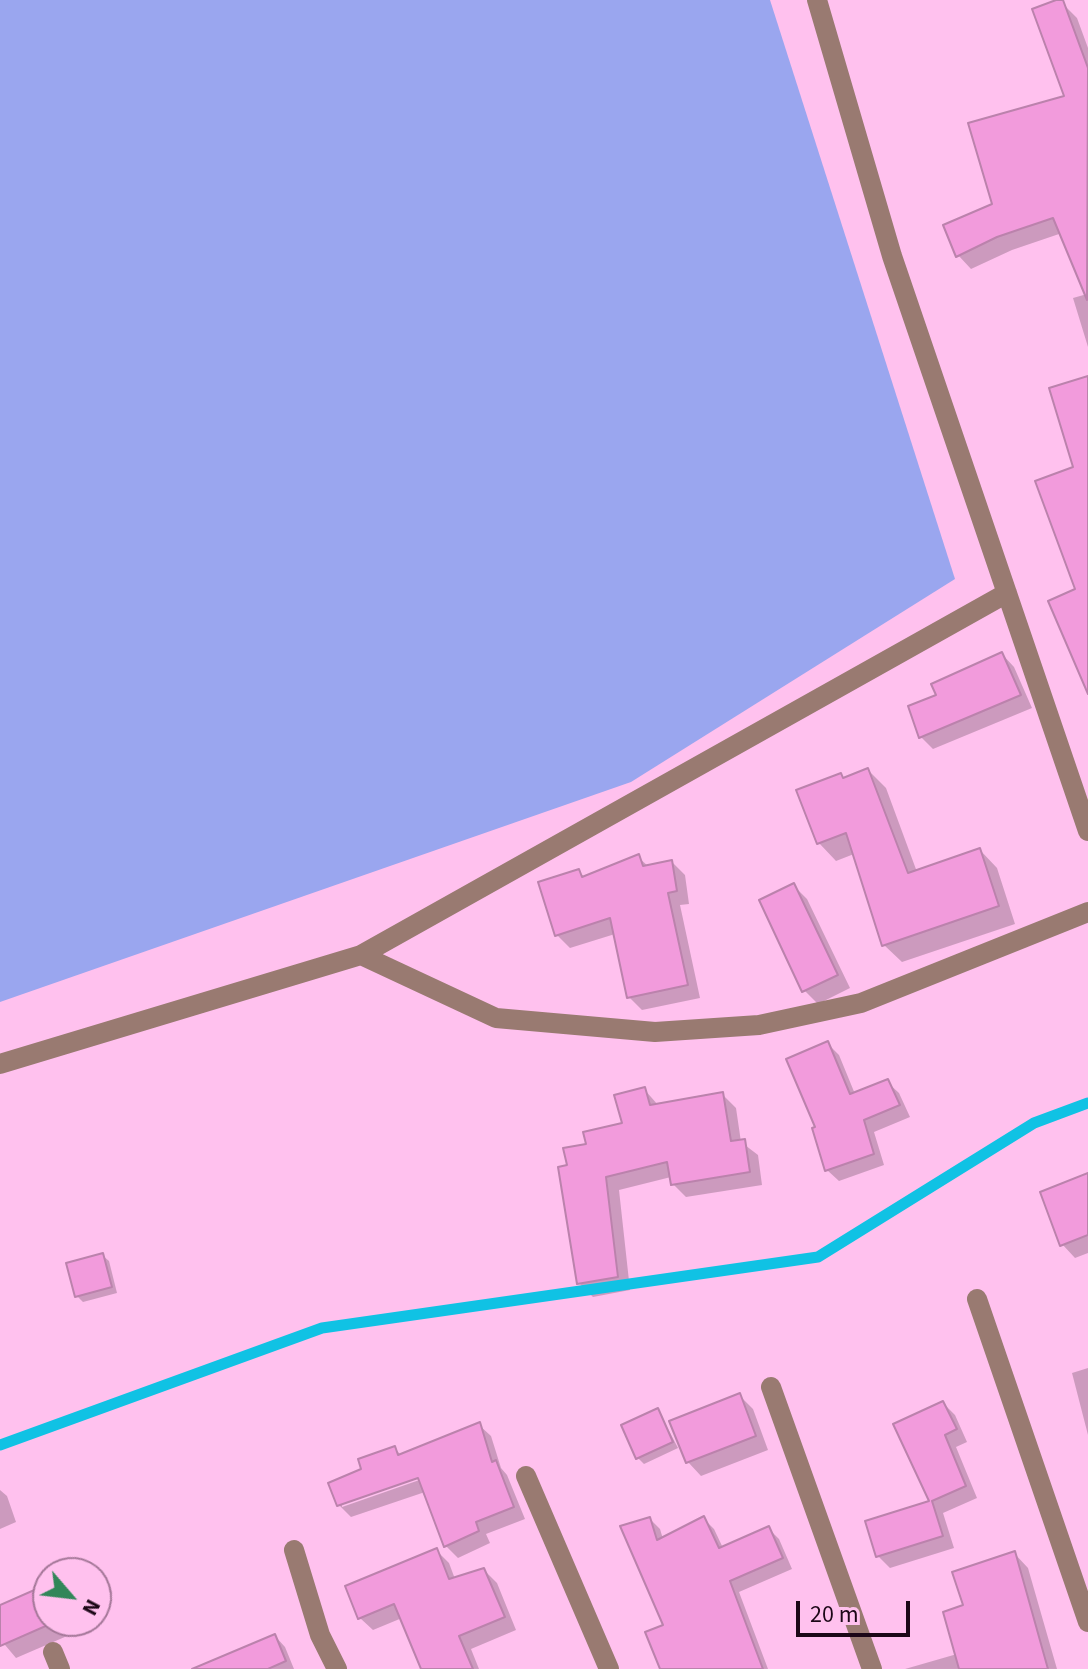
<!DOCTYPE html>
<html>
<head>
<meta charset="utf-8">
<style>
  body { margin:0 }
  #map { position:relative; width:1088px; height:1669px; overflow:hidden; background:#ffc1ee; font-family:"Source Sans 3",sans-serif }
  canvas { display:block }
  .north { position:absolute; left:32px; top:1557px; width:80px; height:80px; box-sizing:border-box; background:#ffc1ee; border:2px solid #a47798; border-radius:50%; rotate:118deg; font-size:22px; font-weight:700; line-height:32px; text-align:center; color:#1c0717 }
  .north::after { content:''; display:block; margin:auto; width:28px; height:36px; background:#328659; clip-path:polygon(50% 0,100% 100%,50% 72%,0 100%) }
  .scale { position:absolute; left:796px; top:1601px; width:114px; height:36px; box-sizing:border-box; border:4px solid #1c0717; border-top:0; padding-left:10px; font-size:24px; line-height:28px; white-space:nowrap; color:#1c0717; -webkit-text-stroke:6px #ffc1ee; paint-order:stroke }
</style>
</head>
<body>
<div id="map">
<canvas width="1088" height="1669"></canvas>
<div class="north">N</div>
<div class="scale">20 m</div>
</div>
<script>
const context = document.querySelector('canvas').getContext('2d');
context.lineJoin = 'round';
function fillPath(path, color) { context.fillStyle = color; context.fill(path, 'evenodd'); }
function trace(path, color, width, dash) { context.strokeStyle = color; context.lineWidth = width; context.lineCap = dash ? 'butt' : 'round'; context.setLineDash(dash || []); context.stroke(path); }
fillPath(new Path2D(`
  M0 0H770L955 579 631 782 0 1002Z`), '#9aa6ef');
fillPath(new Path2D(`
  M1063 4 1077 18 1088 48V347L1073 298 1087 294 1062 233 1012 250 971 269 958 255 1067 97Z
  M1002 654 1014 667 1032 708 933 749 921 737 938 696Z
  M868 770 886 788 917 872 980 850 997 868 1015 924 902 962 884 945 854 854 836 861 819 843 845 780Z
  M638 857 649 867 672 862 685 875 689 904 680 905 700 998 642 1010 629 997 615 934 570 948 557 935 579 871 585 878Z
  M794 886 807 899 850 988 818 1004 804 990Z
  M827 1043 839 1055 855 1094 887 1082 899 1093 910 1117 874 1132 884 1165 839 1181 827 1170 817 1129Z
  M644 1089 658 1105 722 1094 736 1108 741 1142 758 1155 762 1185 686 1197 673 1184 671 1177 619 1190 630 1290 593 1297 579 1283 569 1167 588 1145 624 1124Z
  M1088 1175V1253L1075 1258 1062 1244Z
  M102 1255 109 1261 117 1293 83 1302 77 1296Z
  M1088 1368V1435L1072 1373Z
  M739 1395 753 1409 768 1450 701 1476 688 1462Z
  M943 1403 955 1415 967 1442 956 1447 977 1498 943 1513 954 1548 890 1568 878 1556 931 1502Z
  M658 1410 678 1448 644 1464 638 1458Z
  M479 1425 491 1436 501 1468 507 1475 525 1519 486 1534 490 1543 458 1558 446 1546 425 1492 351 1517 339 1505 364 1471 394 1448 402 1456ZM427 1473 428 1477 342 1507V1502Z
  M0 1490 7 1496 16 1522 0 1529Z
  M650 1519 660 1529 663 1539 704 1519 714 1529 723 1548 768 1528 779 1539 792 1569 739 1592 768 1669H663L666 1626Z
  M436 1550 449 1563 455 1579 484 1570 497 1583 516 1630 471 1649 479 1669H423L402 1618 373 1630 360 1618Z
  M1014 1553 1028 1568 1057 1669H905L957 1654 966 1606Z
  M48 1587V1621H85L88 1627 16 1658 0 1639V1607Z
  M275 1636 285 1647 294 1669H194Z`), '#0003');
trace(new Path2D(`
  M0 1445 322 1328 818 1257 1034 1123 1088 1103`), '#10c2e4', 11);
const building = new Path2D(`
  M1056 0H1063L1088 68 1087 300 1053 218 997 237 956 257 943 225 992 204 968 123 1064 96 1032 9Z
  M1088 376V694L1048 601 1075 589 1035 481 1073 467 1049 388Z
  M1002 652 1021 695 919 738 908 706 936 695 931 684Z
  M868 768 908 873 980 848 999 906 882 946 846 833 817 844 796 790 841 773 843 778Z
  M639 854 643 866 672 860 677 891 668 893 688 985 627 998 610 918 555 936 538 882 579 869 582 877Z
  M794 883 838 975 802 992 759 900Z
  M828 1041 850 1094 888 1079 900 1105 864 1120 874 1154 825 1171 812 1128 815 1127 786 1059Z
  M645 1087 650 1105 723 1092 731 1141 745 1139 750 1172 671 1185 667 1162 606 1177 618 1277 577 1284 558 1167 567 1165 563 1148 586 1144 583 1132 622 1123 614 1095Z
  M1088 1173V1235L1060 1246 1040 1192Z
  M103 1253 112 1287 75 1297 66 1263Z
  M740 1393 756 1436 686 1463 669 1421Z
  M943 1401 957 1429 945 1435 966 1486 932 1501 943 1536 876 1557 865 1521 929 1501 893 1424Z
  M658 1408 673 1442 636 1459 621 1425Z
  M480 1422 492 1462 496 1460 514 1507 476 1522 479 1531 444 1547 418 1478 337 1506 328 1483 361 1469 358 1459 395 1446 398 1455Z
  M704 1516 719 1548 769 1526 783 1558 730 1581 763 1669H660L645 1632 663 1625 620 1526 650 1517 657 1540Z
  M437 1548 449 1579 484 1568 505 1617 459 1636 473 1669H421L394 1604 358 1619 345 1586Z
  M1015 1551 1048 1669H959L943 1612 963 1605 952 1572Z
  M48 1584V1625L0 1646V1605Z
  M275 1634 286 1661 268 1669H192Z`);
fillPath(building, '#f29bdc');
trace(building, '#bb82ac', 2);
trace(new Path2D(`
  M817 0 892 256 1088 831
  M361 955 496 1018 655 1032 759 1025 861 1003 1088 912
  M0 1064 361 955 1007 593
  M977 1299 1088 1622
  M771 1387 872 1669
  M526 1476 609 1669
  M294 1550 320 1635 337 1669
  M53 1652 60 1669`), '#997a71', 20);
</script>
</body>
</html>
